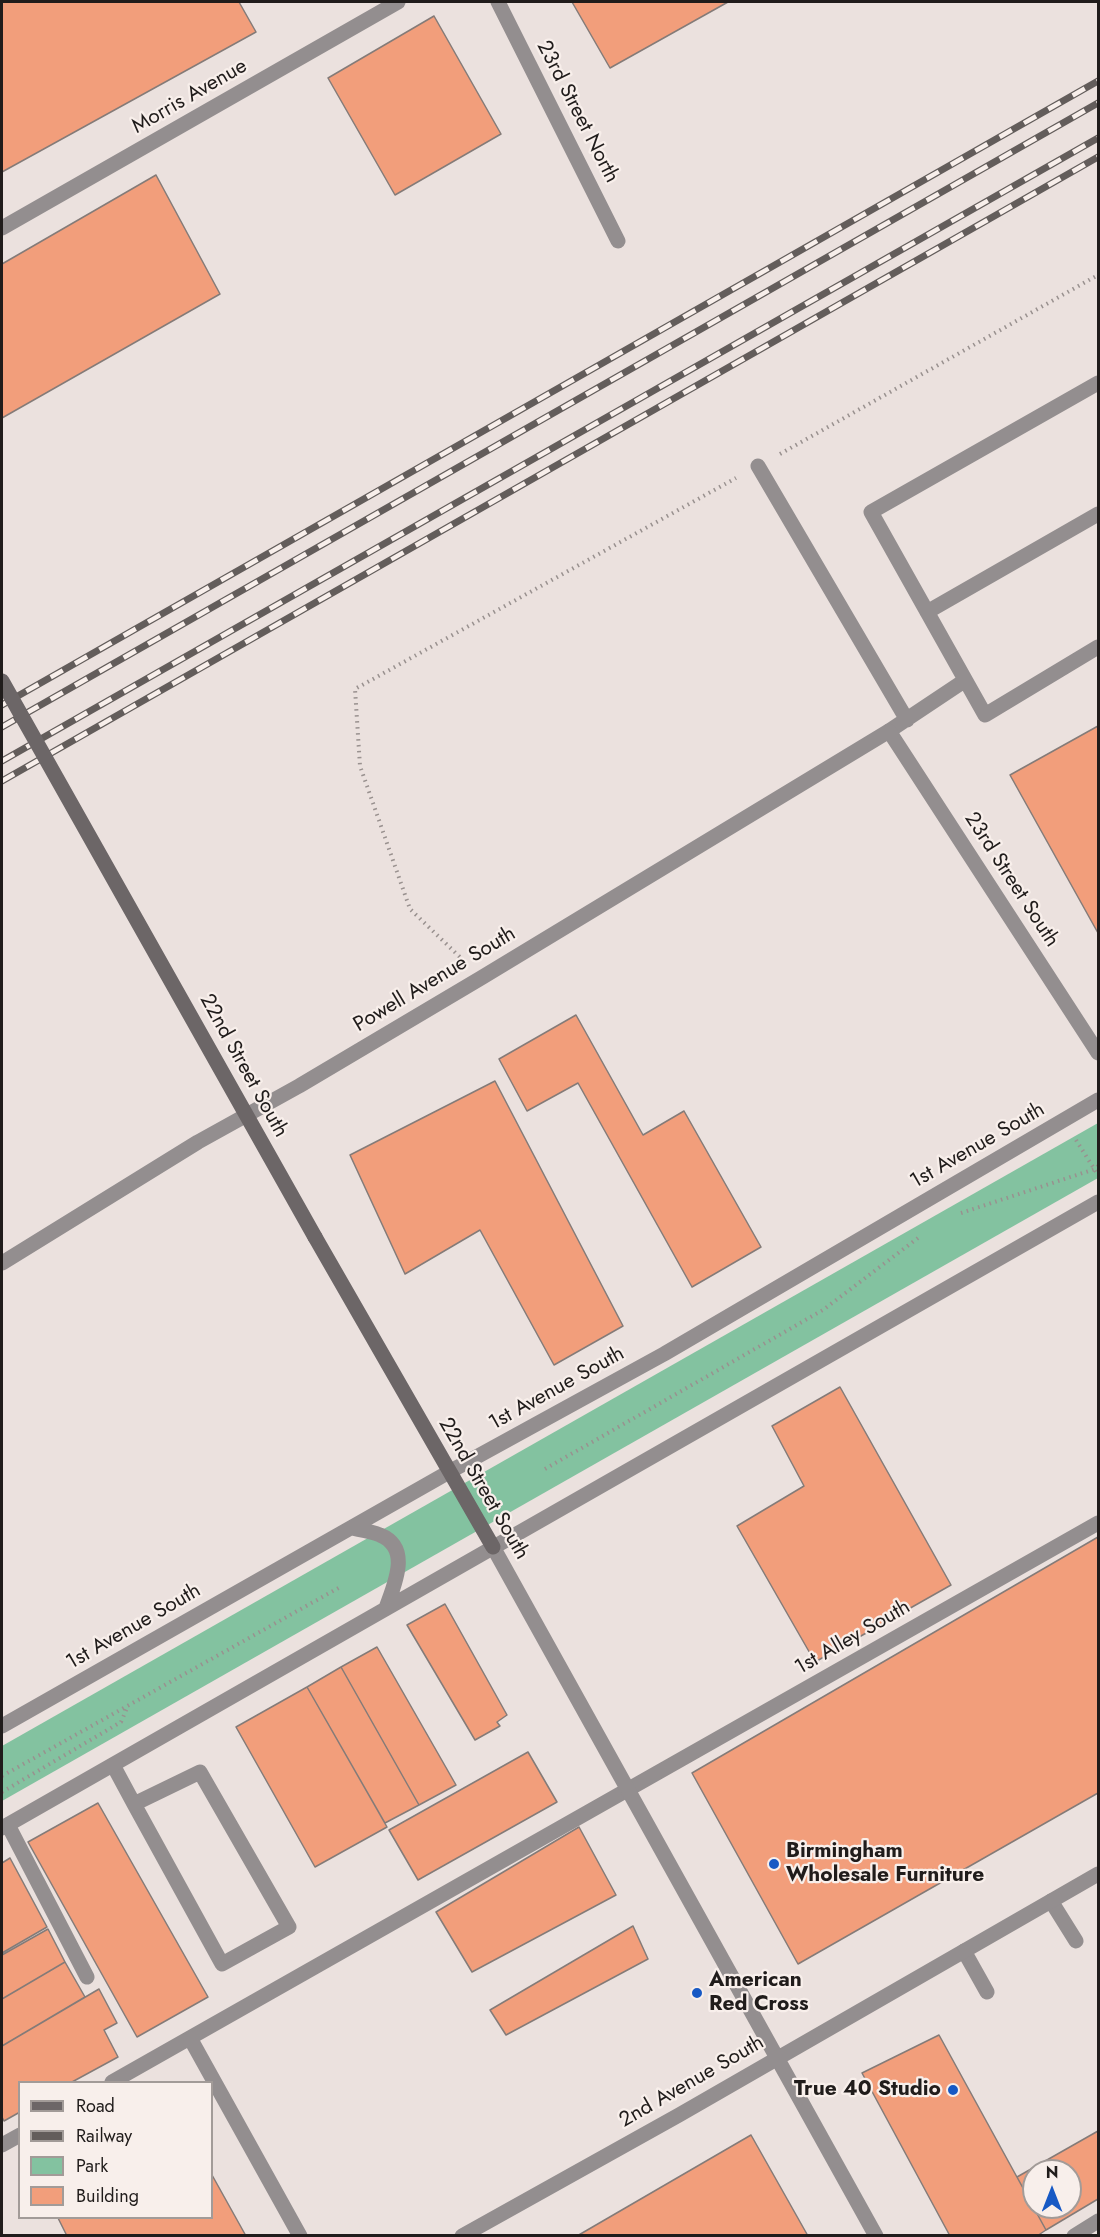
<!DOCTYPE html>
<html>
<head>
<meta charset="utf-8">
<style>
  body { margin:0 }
  #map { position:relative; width:1100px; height:2237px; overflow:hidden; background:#ebe1de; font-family:Jost,sans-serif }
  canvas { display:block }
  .frame { position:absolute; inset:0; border:3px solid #201c1b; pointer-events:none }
  .legend { position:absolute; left:18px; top:2081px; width:195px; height:138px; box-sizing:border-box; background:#f8efeb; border:2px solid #a29b98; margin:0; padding:8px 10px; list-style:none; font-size:18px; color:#201c1b }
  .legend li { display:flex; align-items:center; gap:12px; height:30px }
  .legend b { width:30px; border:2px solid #a29b98 }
  .north { position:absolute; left:1022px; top:2159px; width:60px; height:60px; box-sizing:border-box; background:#f8efeb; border:2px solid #a29b98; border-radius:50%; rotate:0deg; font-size:16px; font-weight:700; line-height:24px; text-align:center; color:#201c1b }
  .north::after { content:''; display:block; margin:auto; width:21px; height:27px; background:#1759c4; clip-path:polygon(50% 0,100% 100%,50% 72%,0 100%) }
</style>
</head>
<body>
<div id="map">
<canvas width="1100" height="2237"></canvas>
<div class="frame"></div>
<ul class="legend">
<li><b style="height:8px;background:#6c6667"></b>Road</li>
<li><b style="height:8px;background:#635d5b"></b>Railway</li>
<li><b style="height:16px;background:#83c2a0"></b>Park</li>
<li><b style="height:16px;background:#f29e7b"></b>Building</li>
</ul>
<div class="north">N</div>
</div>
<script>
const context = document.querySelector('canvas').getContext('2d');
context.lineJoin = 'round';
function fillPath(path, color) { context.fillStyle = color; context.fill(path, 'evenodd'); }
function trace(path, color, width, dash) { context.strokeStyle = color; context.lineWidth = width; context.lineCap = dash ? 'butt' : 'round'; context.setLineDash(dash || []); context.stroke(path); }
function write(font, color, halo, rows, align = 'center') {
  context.font = font + ' Jost,sans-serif'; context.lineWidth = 4.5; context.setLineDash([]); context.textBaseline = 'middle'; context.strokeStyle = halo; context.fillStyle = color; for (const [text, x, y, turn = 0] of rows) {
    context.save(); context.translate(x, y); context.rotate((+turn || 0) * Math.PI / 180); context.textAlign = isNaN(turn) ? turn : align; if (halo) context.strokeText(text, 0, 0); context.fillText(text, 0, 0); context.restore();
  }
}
fillPath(new Path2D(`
  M1098 1123V1178L2 1801V1746Z`), '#83c2a0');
const building = new Path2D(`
  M2 2H239L256 32 2 172Z
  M572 2H728L610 68Z
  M434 16 501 134 395 195 328 78Z
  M156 175 220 294 2 418V264Z
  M1098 726V933L1010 775Z
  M576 1015 643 1135 684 1111 761 1247 692 1287 578 1083 527 1111 499 1059Z
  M495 1081 623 1326 554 1365 480 1230 405 1274 350 1155Z
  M840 1387 951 1585 815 1662 737 1526 804 1486 772 1426Z
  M1098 1537V1793L798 1964 692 1773Z
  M445 1604 507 1715 497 1722 500 1726 475 1740 407 1625Z
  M377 1647 456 1785 419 1805 341 1667Z
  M341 1667 419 1805 385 1823 307 1687Z
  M307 1687 387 1827 315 1867 236 1727Z
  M528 1752 557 1802 418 1880 389 1830Z
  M98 1803 208 1997 137 2037 28 1842Z
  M579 1827 616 1895 472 1972 436 1912Z
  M10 1858 47 1927 2 1953V1863Z
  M633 1926 648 1959 506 2035 490 2010Z
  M48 1929 65 1962 2 1999V1955Z
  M65 1962 85 1997 2 2046V1999Z
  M99 1989 117 2023 104 2030 118 2057 72 2082H20V2112L4 2121 2 2117V2046Z
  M939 2035 1046 2230 1037 2236H950L862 2073Z
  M1098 2131V2199L1046 2230 1017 2177ZM1034 2171H1070V2207H1034Z
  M751 2135 808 2236H577Z
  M212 2175 246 2236H67L58 2218H212Z`);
fillPath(building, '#f29e7b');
trace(building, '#847b78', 1.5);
trace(new Path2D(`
  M780 454 1098 275
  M464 961 410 909 360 766 355 689 736 478
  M1076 1140 1098 1175
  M961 1213 1095 1169 1098 1166
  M545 1469 823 1310 918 1238
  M2 1776 342 1586
  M2 1792 121 1722 127 1708`), '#99918f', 4, [1.5, 4.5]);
trace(new Path2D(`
  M1098 383 871 512 985 715 1098 647
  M758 466 907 720
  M927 612 1098 514
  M889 731 964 681
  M113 1765 134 1804 222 1964 289 1927 200 1772 134 1804
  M8 1825 87 1977
  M1051 1901 1076 1941
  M964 1951 987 1992
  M190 2038 300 2236
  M112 2082 1098 1523
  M2 2145 20 2135
  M1074 2236 1098 2221`), '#938e8f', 15);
trace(new Path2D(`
  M498 2 618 241
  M2 228 398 2
  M2 1263 198 1142 299 1086 481 978 889 731 1098 1053`), '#938e8f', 15);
trace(new Path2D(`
  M351 1528C361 1530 371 1531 380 1535 412 1548 394 1585 386 1608
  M493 1547 876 2236
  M2 1726 449 1472 664 1354 1098 1100
  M2 1828 1098 1202
  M462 2236 679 2115 1098 1874`), '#938e8f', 15);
trace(new Path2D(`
  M315 1237 493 1547`), '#6c6667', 15);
const rail = new Path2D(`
  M2 705 1098 81
  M2 727 1098 103
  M2 761 1098 138
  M2 781 1098 157`);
trace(rail, '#635d5b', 7);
trace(rail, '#f8efeb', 4.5, [14]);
trace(new Path2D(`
  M2 681 315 1237`), '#6c6667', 15);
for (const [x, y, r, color] of [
  [774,1864,6,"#1759c4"],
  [697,1993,6,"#1759c4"],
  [953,2090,6,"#1759c4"]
]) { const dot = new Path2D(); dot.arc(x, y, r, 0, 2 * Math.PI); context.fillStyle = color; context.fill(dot); trace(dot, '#f8efeb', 2); }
write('21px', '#201c1b', '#f8efeb', [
  ["Morris Avenue",190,97,-30],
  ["23rd Street North",577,112,63],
  ["23rd Street South",1011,880,57],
  ["Powell Avenue South",435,980,-31],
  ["22nd Street South",243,1066,61],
  ["1st Avenue South",978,1146,-30],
  ["1st Avenue South",557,1389,-29],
  ["22nd Street South",483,1489,60],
  ["1st Avenue South",134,1627,-30],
  ["1st Alley South",853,1638,-30],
  ["2nd Avenue South",692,2082,-30]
]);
write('bold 21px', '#201c1b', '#f8efeb', [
  ["Birmingham",786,1852],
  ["Wholesale Furniture",786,1876],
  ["American",709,1981],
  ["Red Cross",709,2005],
  ["True 40 Studio",941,2090,"right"]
], 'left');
</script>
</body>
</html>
